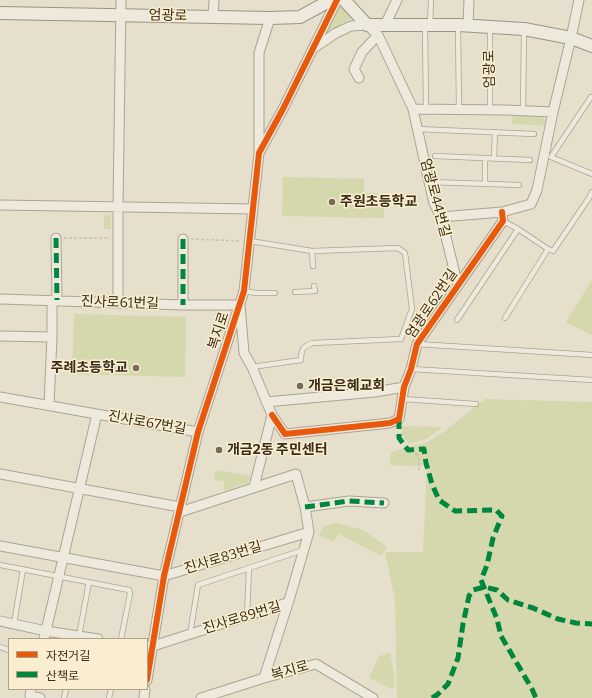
<!DOCTYPE html>
<html>
<head>
<meta charset="utf-8">
<style>
  body { margin:0 }
  #map { position:relative; width:592px; height:698px; overflow:hidden; background:#e6dfcb; font-family:Bitter,"Noto Sans KR",serif }
  canvas { display:block }
  .legend { position:absolute; left:8px; top:638px; width:140px; height:52px; box-sizing:border-box; background:#f9efd0; border:1px solid #ada188; margin:0; padding:5px 7px; list-style:none; font-size:12px; color:#3b2c1b }
  .legend li { display:flex; align-items:center; gap:8px; height:20px }
  .legend b { width:20px; border:1px solid #ada188 }
</style>
</head>
<body>
<div id="map">
<canvas width="592" height="698"></canvas>
<ul class="legend">
<li><b style="height:5px;background:#e8590c"></b>자전거길</li>
<li><b style="height:5px;background:#00873e"></b>산책로</li>
</ul>
</div>
<script>
const context = document.querySelector('canvas').getContext('2d');
context.lineJoin = 'round';
function fillPath(path, color) { context.fillStyle = color; context.fill(path, 'evenodd'); }
function trace(path, color, width, dash) { context.strokeStyle = color; context.lineWidth = width; context.lineCap = dash ? 'butt' : 'round'; context.setLineDash(dash || []); context.stroke(path); }
function write(font, color, halo, rows, align = 'center') {
  context.font = font + ' Bitter,"Noto Sans KR",serif'; context.lineWidth = 3; context.setLineDash([]); context.textBaseline = 'middle'; context.strokeStyle = halo; context.fillStyle = color; for (const [text, x, y, turn = 0] of rows) {
    context.save(); context.translate(x, y); context.rotate((+turn || 0) * Math.PI / 180); context.textAlign = isNaN(turn) ? turn : align; if (halo) context.strokeText(text, 0, 0); context.fillText(text, 0, 0); context.restore();
  }
}
fillPath(new Path2D(`
  M339 6 354 16 319 39Z
  M513 114 542 116 548 126 512 124Z
  M283 177 364 179V193L385 194 384 218 282 216Z
  M104 215H111V229H104Z
  M592 280V335L566 322Z
  M74 314 186 317 185 377 72 374Z
  M485 399 592 402V698H397L395 600 385 552H423L427 466 390 465 391 452 428 442 442 433Z
  M402 426 440 427 442 428 426 439 409 444 401 434Z
  M216 470 251 476 248 483 224 491V481L214 480Z
  M337 523 363 530 387 547 381 556 339 534 333 542 319 535 324 526Z
  M390 653 395 679 393 690 369 678 379 656Z`), '#d5d7ac');
const service = new Path2D(`
  M430 24 431 0
  M458 25 459 110
  M425 26 426 110
  M490 27V110
  M592 98 591 97 551 157 592 174
  M523 111 524 29
  M417 129 534 134
  M435 156 530 160
  M485 158V184
  M494 158 495 132
  M429 182 519 185
  M503 221 518 229 548 249
  M250 241 312 251 313 266
  M244 291 256 293H275
  M295 292 315 291 314 286
  M505 318 548 249 553 251 589 198 592 192
  M457 320 518 229
  M417 344 592 355
  M252 367 301 360C301 350 303 346 313 343L401 339 412 309 405 253 398 248 312 251
  M411 369 592 380
  M403 399 476 404
  M0 565 129 590 130 594 121 639
  M247 616 249 568
  M14 624 23 569
  M190 634 198 585 303 550
  M79 636 89 582
  M0 647 9 650
  M64 698 66 689
  M109 698 111 689`);
const minor = new Path2D(`
  M213 17 214 0
  M385 25 397 0
  M468 26 469 0
  M314 48 336 33 351 26 367 25 378 35 413 109 429 182 434 203 441 217 458 286
  M359 78 354 69 362 52 378 35
  M413 109 505 110 553 112
  M259 151V53L270 18
  M0 205 253 209
  M441 217 502 212 531 204 537 190 553 112 571 38 579 0
  M56 238 57 300
  M183 239V305
  M0 299 183 305H240L244 353 252 367 272 415 254 487
  M118 303V207L121 0
  M0 336 52 337
  M0 397 198 432
  M266 402 375 392 404 387
  M49 405 52 337V300
  M272 415 285 434 390 423 399 419 404 387 411 369 417 344 503 221 502 212
  M0 474 180 507
  M305 507 349 501 384 503
  M180 512 296 474 305 507 309 532 290 597 264 678
  M0 546 164 576 309 532
  M0 621 46 631 98 639
  M44 639 97 414
  M148 646H153L287 603
  M147 680 164 576 198 432 244 291 259 153 283 109 337 0
  M31 689 30 696 40 698
  M144 698 145 689
  M201 698 264 678 316 664 373 698`);
const secondary = new Path2D(`
  M344 0 367 25H458L524 29 571 38 592 46
  M0 13 270 18 300 17 331 0`);
trace(service, '#aba494', 6);
trace(minor, '#aba494', 11);
trace(secondary, '#9b9385', 14);
trace(new Path2D(`
  M64 238H110
  M191 239 241 241
  M413 449 419 458V471`), '#c7c0b4', 1.5, [3, 2]);
trace(service, '#eee9dd', 4.5);
trace(minor, '#eee9dd', 9);
trace(secondary, '#eee9dd', 12);
trace(new Path2D(`
  M56 238 57 300
  M183 239V305
  M399 419V438L408 450 424 449 426 463 432 484 439 500 455 511 496 510 502 516 493 538 487 565 481 580 497 619 501 636 532 689 536 698
  M305 507 349 501 384 503
  M432 698 437 695 448 684 458 658 463 624 469 596 473 590 484 587 497 590 508 600 533 608 558 619 576 623 592 624`), '#00873e', 5, [10, 5]);
trace(new Path2D(`
  M272 415 285 434 390 423 399 419 404 387 411 369 417 344 503 221 502 212
  M147 680 164 576 198 432 244 291 259 153 283 109 337 0`), '#e8590c', 6);
for (const [x, y, r, color] of [
  [332,202,4,"#776b59"],
  [136,368,4,"#776b59"],
  [300,386,4,"#776b59"],
  [219,450,4,"#776b59"]
]) { const dot = new Path2D(); dot.arc(x, y, r, 0, 2 * Math.PI); context.fillStyle = color; context.fill(dot); trace(dot, '#f9efd0', 1.5); }
write('14px', '#3b2c1b', '#f9efd0', [
  ["엄광로",168,16,1],
  ["엄광로",490,69,-91],
  ["엄광로44번길",435,198,75],
  ["진사로61번길",120,303,2],
  ["엄광로62번길",432,304,-56],
  ["복지로",219,331,-72],
  ["진사로67번길",147,423,10],
  ["진사로83번길",223,558,-17],
  ["진사로89번길",242,618,-17],
  ["복지로",290,671,-16]
]);
write('bold 14px', '#3b2c1b', '#f9efd0', [
  ["주원초등학교",340,202],
  ["주례초등학교",128,368,"right"],
  ["개금은혜교회",308,386],
  ["개금2동 주민센터",227,450]
], 'left');
</script>
</body>
</html>
